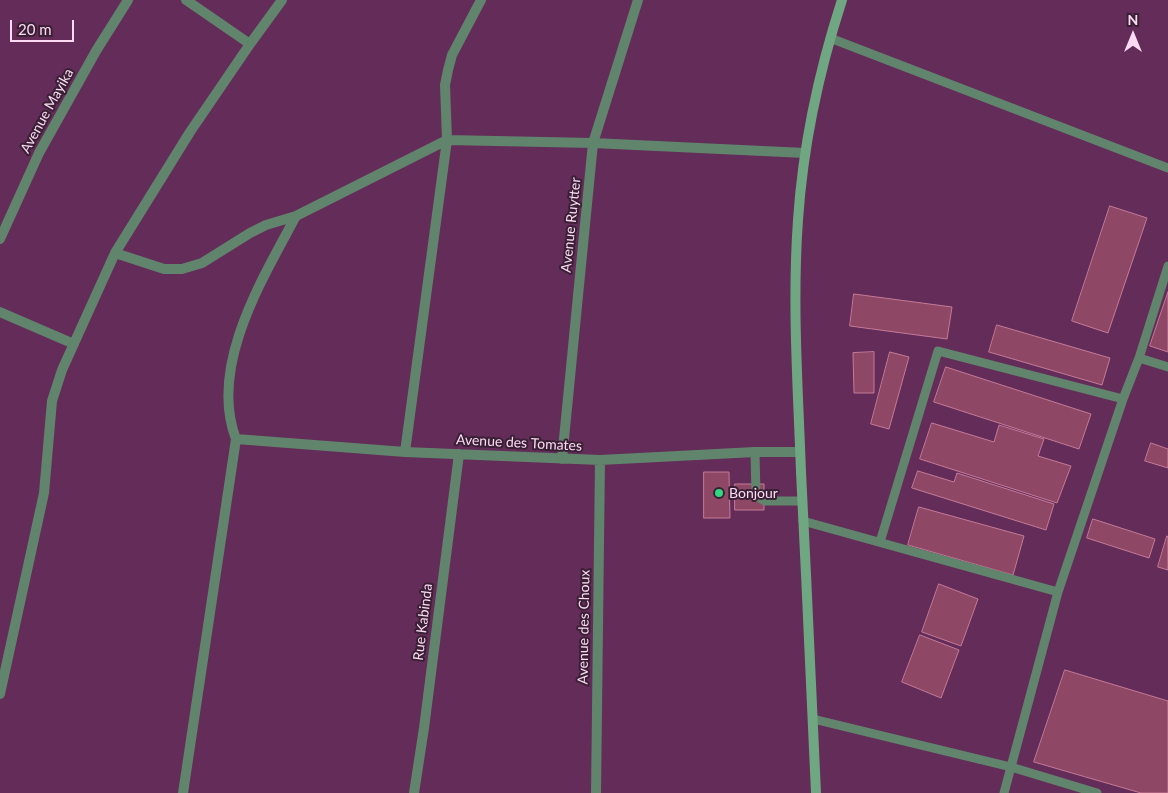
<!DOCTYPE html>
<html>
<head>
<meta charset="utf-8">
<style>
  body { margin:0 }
  #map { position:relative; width:1168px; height:793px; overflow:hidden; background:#632c59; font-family:Lato,sans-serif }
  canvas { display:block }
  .north { position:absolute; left:1108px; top:10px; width:50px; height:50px; -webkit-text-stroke:4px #392034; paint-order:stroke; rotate:0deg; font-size:14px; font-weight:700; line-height:20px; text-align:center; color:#fcdaf4 }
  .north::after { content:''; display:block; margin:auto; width:18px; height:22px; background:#fcdaf4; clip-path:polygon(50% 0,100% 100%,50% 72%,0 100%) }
  .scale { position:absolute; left:10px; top:20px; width:64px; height:22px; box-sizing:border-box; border:2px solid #fcdaf4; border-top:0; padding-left:6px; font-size:15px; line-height:18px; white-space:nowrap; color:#fcdaf4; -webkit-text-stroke:4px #392034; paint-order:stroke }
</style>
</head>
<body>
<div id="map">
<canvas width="1168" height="793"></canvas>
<div class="north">N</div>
<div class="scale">20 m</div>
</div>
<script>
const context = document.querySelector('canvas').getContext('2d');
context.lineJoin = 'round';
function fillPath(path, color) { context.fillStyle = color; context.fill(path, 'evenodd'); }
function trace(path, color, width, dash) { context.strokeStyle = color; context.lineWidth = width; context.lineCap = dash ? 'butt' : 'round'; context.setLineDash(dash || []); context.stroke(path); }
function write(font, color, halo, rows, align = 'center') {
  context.font = font + ' Lato,sans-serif'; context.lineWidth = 4; context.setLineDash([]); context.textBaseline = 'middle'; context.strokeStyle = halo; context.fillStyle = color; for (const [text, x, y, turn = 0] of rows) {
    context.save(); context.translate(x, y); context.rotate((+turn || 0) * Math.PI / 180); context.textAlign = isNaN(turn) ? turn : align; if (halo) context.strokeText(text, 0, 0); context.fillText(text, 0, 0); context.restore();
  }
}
const building = new Path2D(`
  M1110 206 1147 218 1108 333 1072 321Z
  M1168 292V352L1150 346Z
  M854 294 952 307 947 339 850 326Z
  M997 325 1110 358 1102 385 989 352Z
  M874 352V393H854L853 353Z
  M890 352 909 357 889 429 871 424Z
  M946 367 1091 414 1079 449 934 402Z
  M932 423 994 442 999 425 1044 439 1038 456 1071 466 1057 503 920 459Z
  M1151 443 1168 449V468L1145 461Z
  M918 471 954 482 957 473 1054 504 1046 530 912 488Z
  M704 472H729L730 518H704Z
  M735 484H764V510H735Z
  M919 507 1024 536 1013 575 908 545Z
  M1093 519 1155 539 1149 558 1087 538Z
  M1167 536 1168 537V570L1158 567Z
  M939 584 978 599 961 646 922 632Z
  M920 635 959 650 941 698 902 682Z
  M1065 670 1168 701V793H1141L1034 762Z`);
fillPath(building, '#8e4865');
trace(building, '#c57a98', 1);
trace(new Path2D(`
  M830 38 1168 168
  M1168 266 1139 358 1168 367
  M755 452 756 496 765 501H802
  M803 521 1058 592
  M880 542 938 351 1123 399
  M813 719 1011 767 1097 793
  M1004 793 1058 592 1123 399 1139 358`), '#61846c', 9);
trace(new Path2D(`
  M186 0 250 44
  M0 239 39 153 96 51 128 0
  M115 253 164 269H182L202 263 250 233 266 225 296 216 447 140 593 143 805 153
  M0 312 74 344
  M236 439 405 452 600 460 755 452H800
  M405 452 447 140 445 85 448 70 452 55 481 0
  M562 459 593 143 638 0
  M0 694 44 493 52 401 62 370 115 253 190 132 250 44 282 0
  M183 793 236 439C208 366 263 278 296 216
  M414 793 424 728 459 454
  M596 793 600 460`), '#61846c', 10);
trace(new Path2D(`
  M816 793C812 686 806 579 801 472 798 388 792 304 798 220 803 145 819 71 842 0`), '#6fa782', 10);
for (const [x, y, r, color] of [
  [719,493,5,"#31d882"]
]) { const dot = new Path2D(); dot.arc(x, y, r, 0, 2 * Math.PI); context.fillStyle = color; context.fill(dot); trace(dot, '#392034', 2); }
write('14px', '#fcdaf4', '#392034', [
  ["Avenue Mayika",47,111,-61],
  ["Avenue Ruytter",571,225,-84],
  ["Avenue des Tomates",519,443,3],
  ["Rue Kabinda",423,622,-83],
  ["Avenue des Choux",584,627,-89]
]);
write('14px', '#fcdaf4', '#392034', [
  ["Bonjour",729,493]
], 'left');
</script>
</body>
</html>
